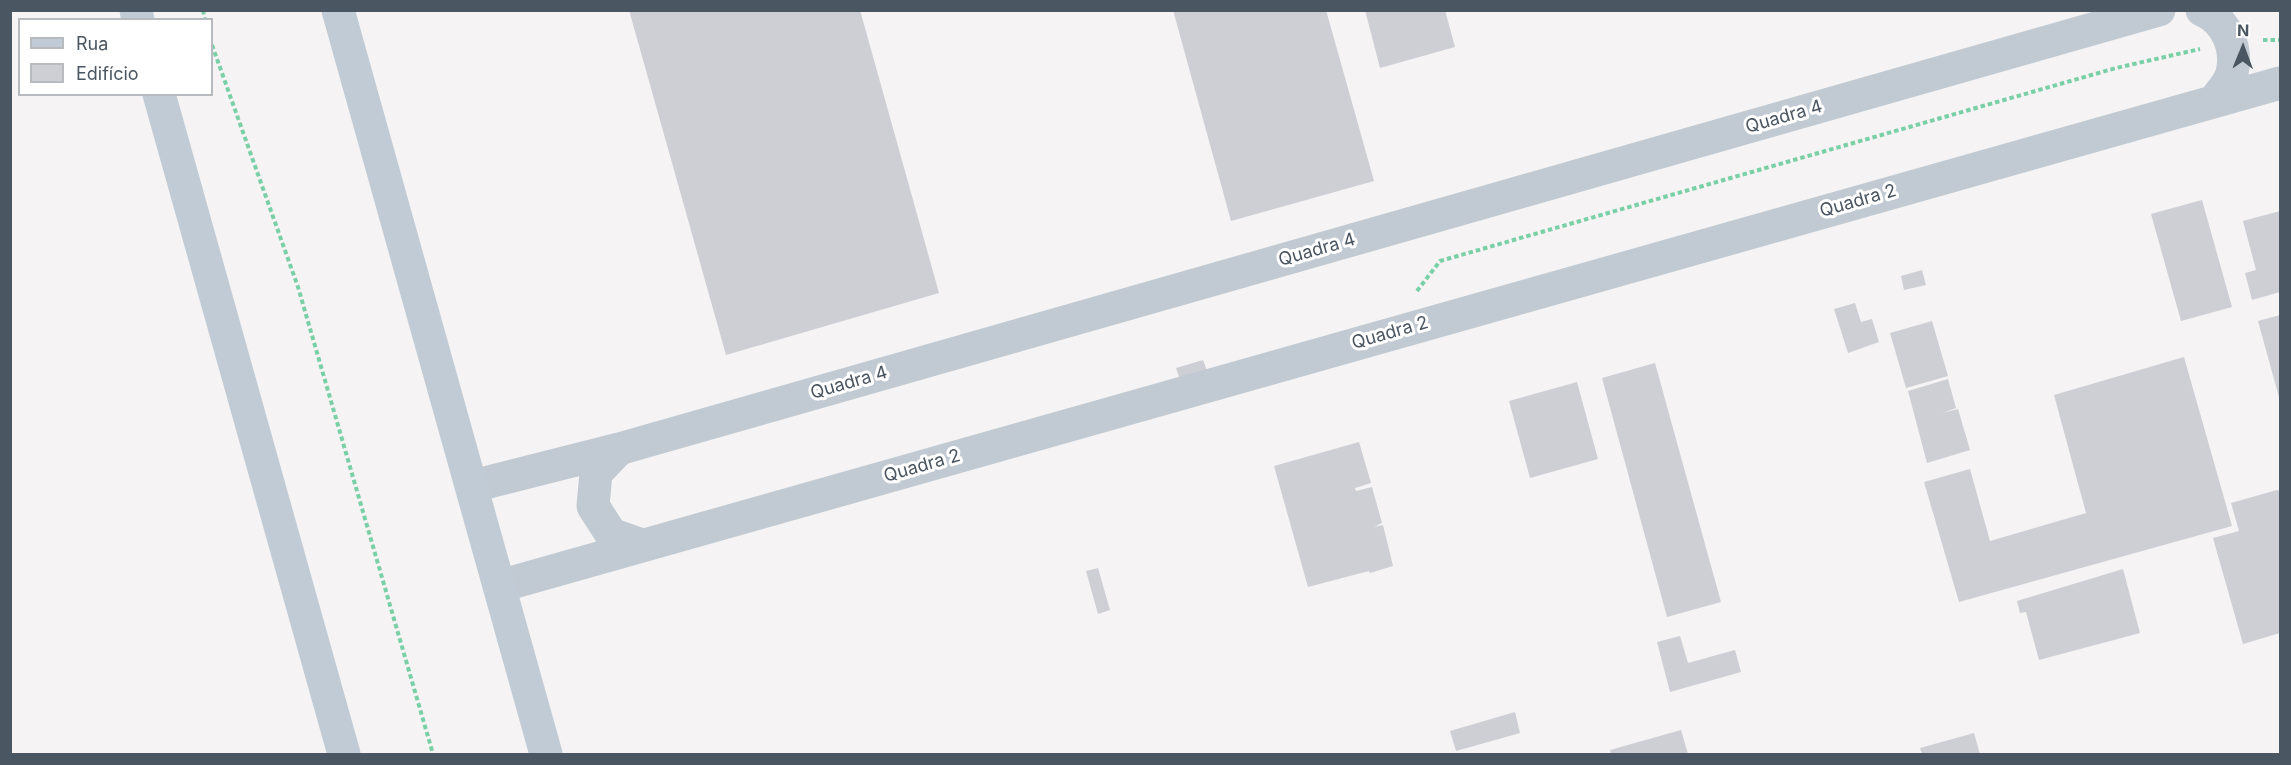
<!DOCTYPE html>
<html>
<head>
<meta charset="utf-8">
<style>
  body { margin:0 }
  #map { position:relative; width:2291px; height:765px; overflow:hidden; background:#f5f3f3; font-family:Inter,sans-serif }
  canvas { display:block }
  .frame { position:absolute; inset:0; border:12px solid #4a5661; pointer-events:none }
  .legend { position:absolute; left:18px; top:18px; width:195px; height:78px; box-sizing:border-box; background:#fff; border:2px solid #b7bbc0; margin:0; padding:8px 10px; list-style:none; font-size:18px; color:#4a5661 }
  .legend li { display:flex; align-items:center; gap:12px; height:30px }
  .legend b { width:30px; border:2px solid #b7bbc0 }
  .north { position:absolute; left:2213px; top:18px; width:60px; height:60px; -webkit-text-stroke:4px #fff; paint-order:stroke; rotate:1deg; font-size:16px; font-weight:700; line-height:24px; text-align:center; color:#4a5661 }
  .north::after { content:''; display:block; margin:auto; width:21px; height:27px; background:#4a5661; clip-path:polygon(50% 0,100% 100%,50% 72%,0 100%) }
</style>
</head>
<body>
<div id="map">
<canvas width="2291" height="765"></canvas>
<div class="frame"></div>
<ul class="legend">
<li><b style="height:8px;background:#c1cbd6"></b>Rua</li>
<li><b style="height:16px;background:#cdcfd5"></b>Edifício</li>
</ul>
<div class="north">N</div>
</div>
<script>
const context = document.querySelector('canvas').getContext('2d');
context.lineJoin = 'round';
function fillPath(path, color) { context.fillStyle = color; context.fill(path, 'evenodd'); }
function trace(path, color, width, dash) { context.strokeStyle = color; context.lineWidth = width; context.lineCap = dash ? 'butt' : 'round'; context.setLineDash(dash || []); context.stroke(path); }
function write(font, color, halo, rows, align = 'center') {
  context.font = font + ' Inter,sans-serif'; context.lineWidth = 6; context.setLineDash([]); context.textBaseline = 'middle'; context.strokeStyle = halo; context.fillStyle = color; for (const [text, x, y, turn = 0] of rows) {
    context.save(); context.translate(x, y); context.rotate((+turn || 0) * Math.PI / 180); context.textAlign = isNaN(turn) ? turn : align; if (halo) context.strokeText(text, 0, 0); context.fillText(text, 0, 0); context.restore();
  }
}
fillPath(new Path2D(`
  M629 10H860L939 293 726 355Z
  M1173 10H1326L1374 181 1231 221Z
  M1365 10H1445L1455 47 1380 68Z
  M2202 200 2232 307 2181 321 2151 214Z
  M2280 211V292L2252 300 2245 273 2256 270 2243 221Z
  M1922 270 1926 285 1904 290 1901 276Z
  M1855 303 1861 322 1872 319 1879 342 1848 353 1834 309Z
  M2280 315V401L2258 321Z
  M1932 321 1948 376 1906 388 1890 333Z
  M2184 357 2232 526 1959 602 1924 482 1970 469 1990 541 2086 513 2054 395Z
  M1203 360 1207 371 1180 380 1176 368Z
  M1655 363 1721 602 1667 617 1602 378Z
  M1948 379 1956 408 1942 413 1958 409 1970 450 1927 463 1908 391Z
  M1577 382 1598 459 1530 478 1509 401Z
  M1359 442 1371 483 1355 488 1356 491 1372 487 1382 523 1374 527 1383 525 1393 566 1370 573 1369 571 1308 587 1274 466Z
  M2277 490 2280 491V633L2243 644 2213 538 2239 531 2231 503Z
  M1098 568 1110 610 1098 614 1086 571Z
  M2123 569 2140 633 2039 660 2026 612 2020 613 2017 601Z
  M1680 636 1688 663 1735 650 1741 672 1670 692 1657 642Z
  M1515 712 1520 733 1456 751 1450 731Z
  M1681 730 1688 754H1611L1610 750Z
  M1974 733 1980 754H1922L1920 748Z`), '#cdcfd5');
trace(new Path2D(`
  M203 10 205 20
  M2263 40H2280
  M212 45 298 287 433 754
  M1417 291 1440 261 2116 68 2200 49`), '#7ad0a6', 4, [4.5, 3]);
trace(new Path2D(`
  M2202 10C2226 20 2238 48 2232 73 2230 82 2220 93 2215 100
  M619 449 596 473 593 506 611 534 642 545
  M473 486 619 449 2159 10
  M500 586 2280 83`), '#c1cad2', 33);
trace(new Path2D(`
  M136 10 138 20
  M338 10 546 754
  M159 94 344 754`), '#c1cbd6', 33);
write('18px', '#4a5661', '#fff', [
  ["Quadra 4",1784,117,-16],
  ["Quadra 2",1858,201,-16],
  ["Quadra 4",1317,250,-16],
  ["Quadra 2",1390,333,-16],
  ["Quadra 4",849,383,-16],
  ["Quadra 2",922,466,-16]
]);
</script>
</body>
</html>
